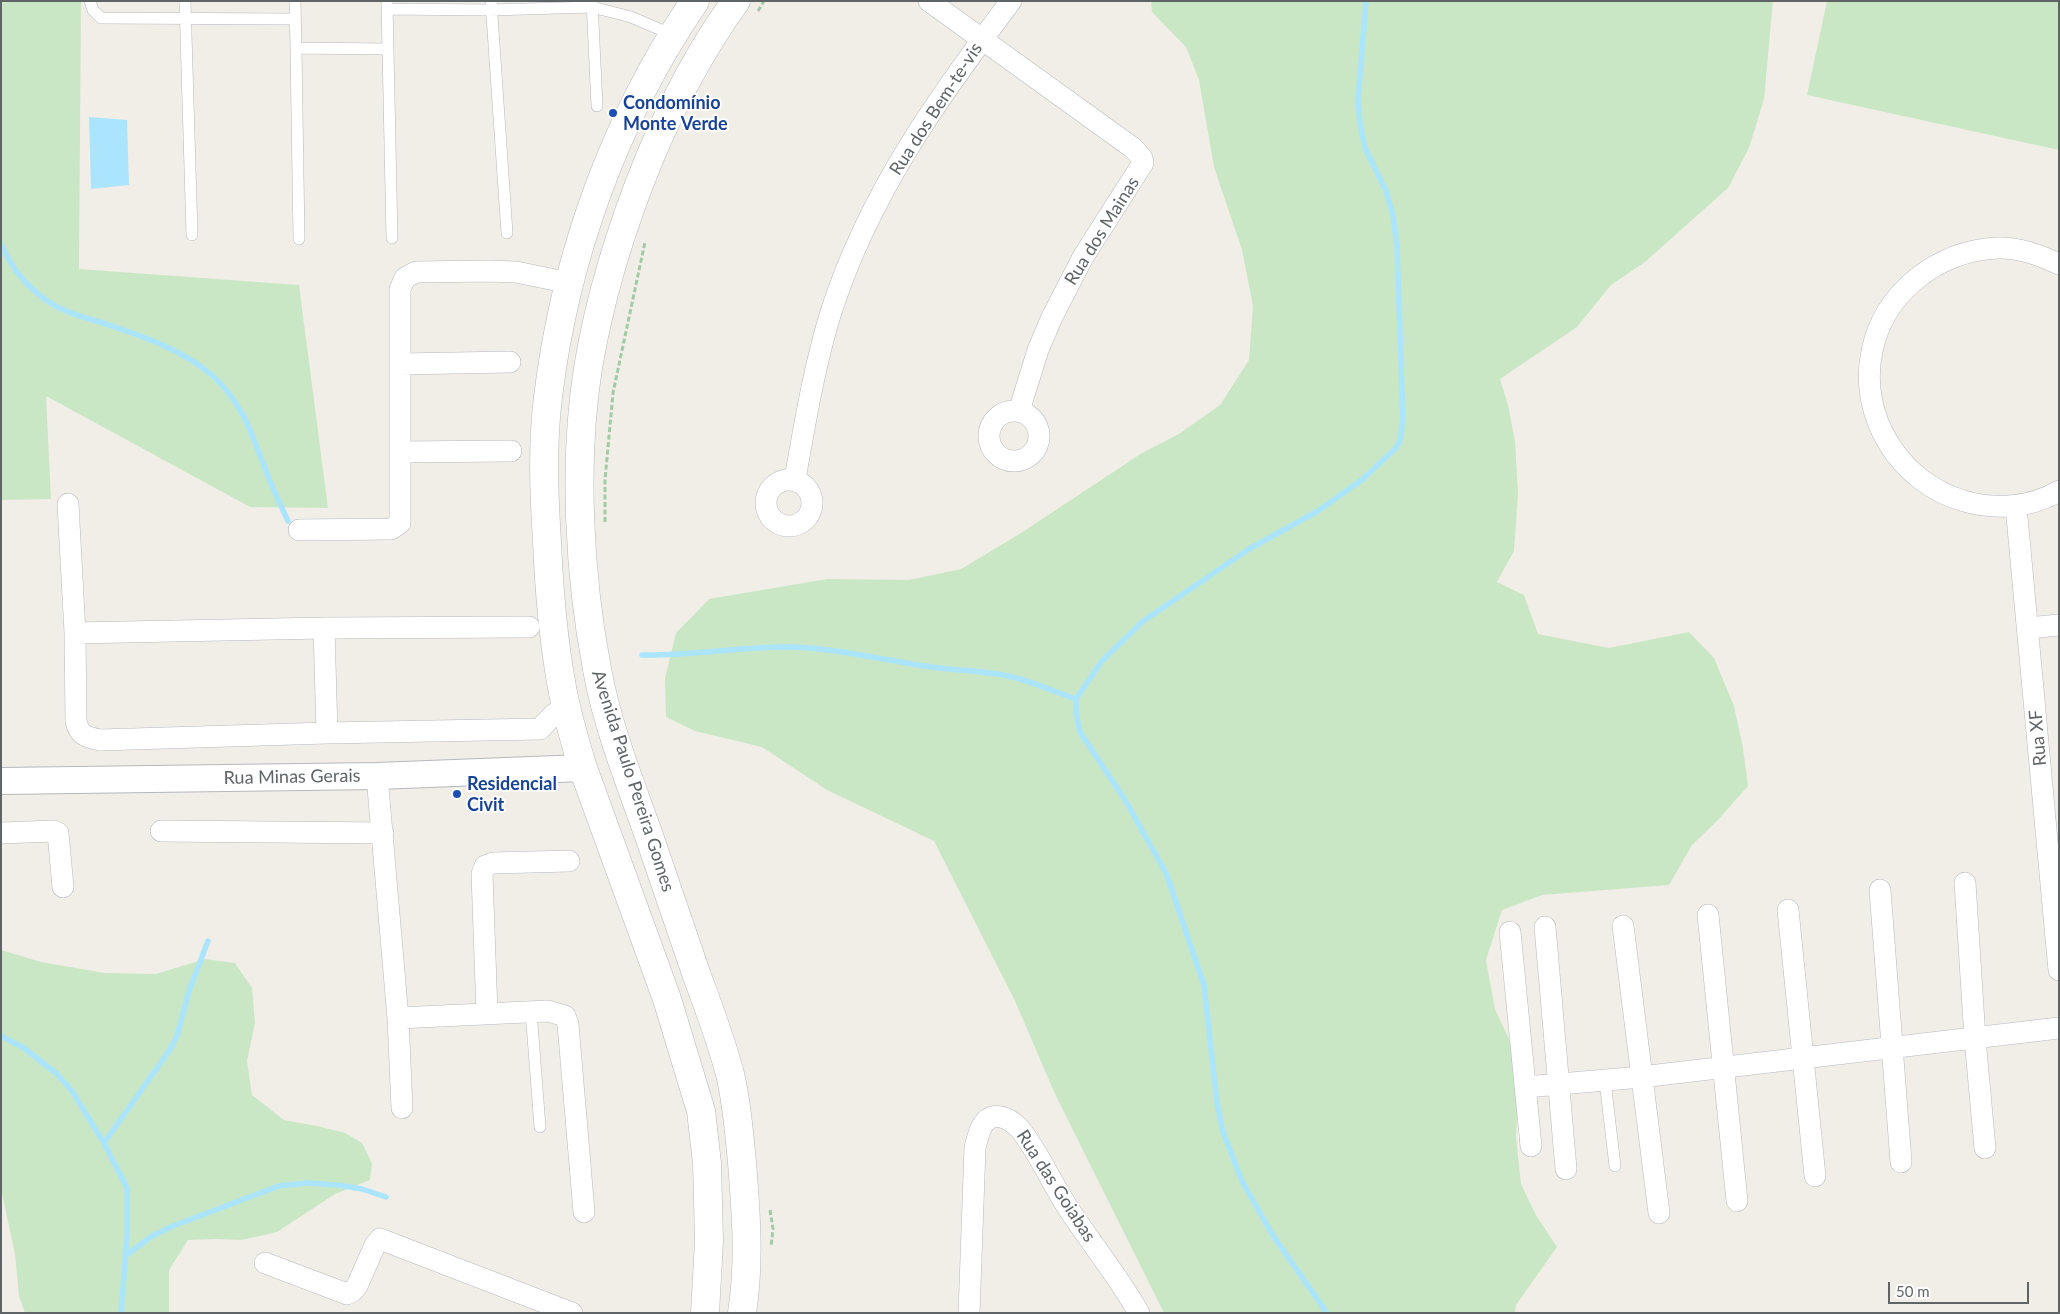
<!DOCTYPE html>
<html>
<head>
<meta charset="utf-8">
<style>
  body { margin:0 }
  #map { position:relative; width:2060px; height:1314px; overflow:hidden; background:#f1eee8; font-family:Lato,sans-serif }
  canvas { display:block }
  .frame { position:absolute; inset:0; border:2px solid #5f6467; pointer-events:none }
  .scale { position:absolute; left:1888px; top:1282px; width:141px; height:22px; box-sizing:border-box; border:2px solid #5f6467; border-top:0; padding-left:6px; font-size:15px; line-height:18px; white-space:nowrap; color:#5f6467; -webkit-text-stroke:4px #fff; paint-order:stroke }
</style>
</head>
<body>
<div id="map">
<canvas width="2060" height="1314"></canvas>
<div class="frame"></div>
<div class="scale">50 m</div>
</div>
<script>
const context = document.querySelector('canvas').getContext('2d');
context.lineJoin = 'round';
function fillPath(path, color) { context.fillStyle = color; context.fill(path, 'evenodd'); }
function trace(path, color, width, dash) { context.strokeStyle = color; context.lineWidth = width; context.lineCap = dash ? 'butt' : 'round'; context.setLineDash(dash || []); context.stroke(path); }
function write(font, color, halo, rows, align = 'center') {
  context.font = font + ' Lato,sans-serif'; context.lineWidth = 4; context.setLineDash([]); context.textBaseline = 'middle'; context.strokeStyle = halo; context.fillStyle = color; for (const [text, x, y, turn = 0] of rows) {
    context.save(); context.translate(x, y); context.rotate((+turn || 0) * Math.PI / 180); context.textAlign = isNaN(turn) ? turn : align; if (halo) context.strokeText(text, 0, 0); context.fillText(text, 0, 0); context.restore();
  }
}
fillPath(new Path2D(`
  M1 1H81L79 269 299 285 328 508 250 507 46 396 51 499 1 500Z
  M1151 1H1773L1764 99 1749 148 1728 188 1645 262 1611 285 1577 327 1500 379 1508 405 1515 441 1518 494 1514 551 1497 582 1524 595 1538 634 1609 648 1689 632 1714 658 1734 706 1743 748 1748 786 1718 820 1692 845 1669 885 1542 895 1502 910 1486 960 1495 1009 1513 1048 1518 1097 1516 1137 1521 1184 1536 1215 1557 1247 1516 1305 1515 1313H1164L1055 1094 1015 1001 934 841 827 790 762 747 695 731 666 717 665 678 676 633 709 599 827 579 909 580 961 569 1021 533 1142 453 1179 434 1220 405 1249 360 1253 306 1242 250 1214 167 1199 80 1186 47 1152 12Z
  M1827 1H2059V150L1807 95Z
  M1 950 41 962 105 973 156 974 205 959 235 963 252 988 255 1023 247 1061 252 1095 284 1120 317 1126 345 1133 362 1143 372 1163 370 1180 335 1194 277 1232 242 1240 216 1239 188 1240 169 1270V1313H25L19 1296 15 1254 1 1189Z`), '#cae7c5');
fillPath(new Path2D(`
  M89 117 127 120 129 185 91 189Z`), '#abe4fd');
trace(new Path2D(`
  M1 244C11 267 28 288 49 302 67 314 89 318 109 325 145 337 185 351 214 377 245 406 253 439 268 476 274 491 281 506 288 521
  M642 655C693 656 743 646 793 647 843 649 891 662 940 668 964 671 988 671 1012 677 1034 682 1055 692 1076 699
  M1 1036 24 1048 57 1074 72 1091 104 1143 127 1188V1236L121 1313
  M104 1143 169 1051 177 1036 189 991 208 941
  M125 1256 152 1236 173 1226 279 1186 308 1183 338 1185 362 1189 386 1197
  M1327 1313 1272 1234 1242 1181 1223 1132 1217 1103 1204 985 1166 873 1125 800 1080 732 1076 713V699L1102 661 1142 622 1249 549 1318 511 1363 479 1396 448 1400 440 1403 420 1397 247 1393 215 1386 191 1365 148 1360 124 1358 99 1366 1`), '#abe4fd', 5.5);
const service = new Path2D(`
  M90 1 93 10 101 18 295 19
  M185 1 192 235
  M295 1 296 48 388 49 387 3
  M491 1 507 233
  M592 1 597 106
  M388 9 491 10 592 7 631 17 673 35
  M296 48 299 239
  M388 49 392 238
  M531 1011 540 1127
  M1605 1081 1615 1166`);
const minor = new Path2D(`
  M929 1 1133 148 1142 158 1143 163 1083 257 1052 317 1038 350 1019 411
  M2059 264C2039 255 2019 247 1997 248 1938 251 1884 292 1872 351 1858 416 1900 483 1964 501 1994 510 2031 508 2059 491
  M400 364 510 362
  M989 436a25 25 0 1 1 50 0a25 25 0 1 1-50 0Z
  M400 452 511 451
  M795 479C805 423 814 367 831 312 869 194 937 99 1011 1
  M766 503a23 23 0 1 1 46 0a23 23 0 1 1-46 0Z
  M68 504 75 633 76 721C79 736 87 737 100 740L327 733 540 729 554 714 567 711
  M2016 506 2059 970
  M299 530 391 529 400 523V289L405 278 416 272 488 271 516 272 555 280 570 286
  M324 628 327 733
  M2028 628 2059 625
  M75 633 324 628 529 627
  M377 776 398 1018 402 1108
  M161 831 383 833
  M1 833 54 831 58 833 63 887
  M1965 883 1975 1039 1985 1148
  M1880 890 1901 1162
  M1788 910 1815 1176
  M1708 915 1737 1201
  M1623 926 1659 1213
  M1545 927 1566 1169
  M1510 932 1531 1146
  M487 1013 482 874 485 866 493 863 569 861
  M398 1018 548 1011 565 1016 568 1024 584 1212
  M1525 1087 1641 1077 2059 1028
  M265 1263 347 1294 353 1291 357 1286 375 1245 380 1239 572 1313
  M969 1313 975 1148C978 1135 982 1113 1001 1117 1008 1118 1015 1124 1020 1129 1039 1153 1051 1182 1068 1208 1091 1243 1118 1276 1139 1313`);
const tertiary = new Path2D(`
  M1 781 377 776 583 768`);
const secondary = new Path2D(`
  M695 1C615 118 565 257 548 397 542 445 544 494 547 542 549 589 553 636 561 682 566 711 574 739 583 768L667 999 701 1111 707 1163 709 1241 705 1313
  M736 1C701 49 673 103 650 157 622 225 600 296 588 368 573 462 579 575 597 669 607 725 629 780 648 833 664 881 681 928 697 976 709 1008 721 1040 730 1074 737 1103 739 1132 742 1162 746 1213 750 1262 742 1313`);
trace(service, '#b5b8bc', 12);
trace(minor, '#b5b8bc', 22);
trace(tertiary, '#b5b8bc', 28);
trace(secondary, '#b4b8bc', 29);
trace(new Path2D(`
  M758 11 764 1
  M605 522V480L613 393 645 242
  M770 1210 773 1229 771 1247`), '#a0cba6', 3, [5, 2.5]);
trace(service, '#fff', 11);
trace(minor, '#fff', 21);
trace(tertiary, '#fff', 26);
trace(secondary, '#fff', 28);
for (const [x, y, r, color] of [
  [613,113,5,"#1a4fb4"],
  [457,794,5,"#1a4fb4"]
]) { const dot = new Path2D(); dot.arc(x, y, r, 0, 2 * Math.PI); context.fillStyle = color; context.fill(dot); trace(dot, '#fff', 2); }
write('bold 18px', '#164399', '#fff', [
  ["Condomínio",623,103],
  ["Monte Verde",623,124],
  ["Residencial",467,784],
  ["Civit",467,805]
], 'left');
write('18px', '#5f6467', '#fff', [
  ["Rua dos Bem-te-vis",936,109,-57],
  ["Rua dos Mainas",1102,231,-58],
  ["Rua XF",2038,738,-95],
  ["Rua Minas Gerais",292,777,-1],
  ["Avenida Paulo Pereira Gomes",633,781,72],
  ["Rua das Goiabas",1056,1186,57]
]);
</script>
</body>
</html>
